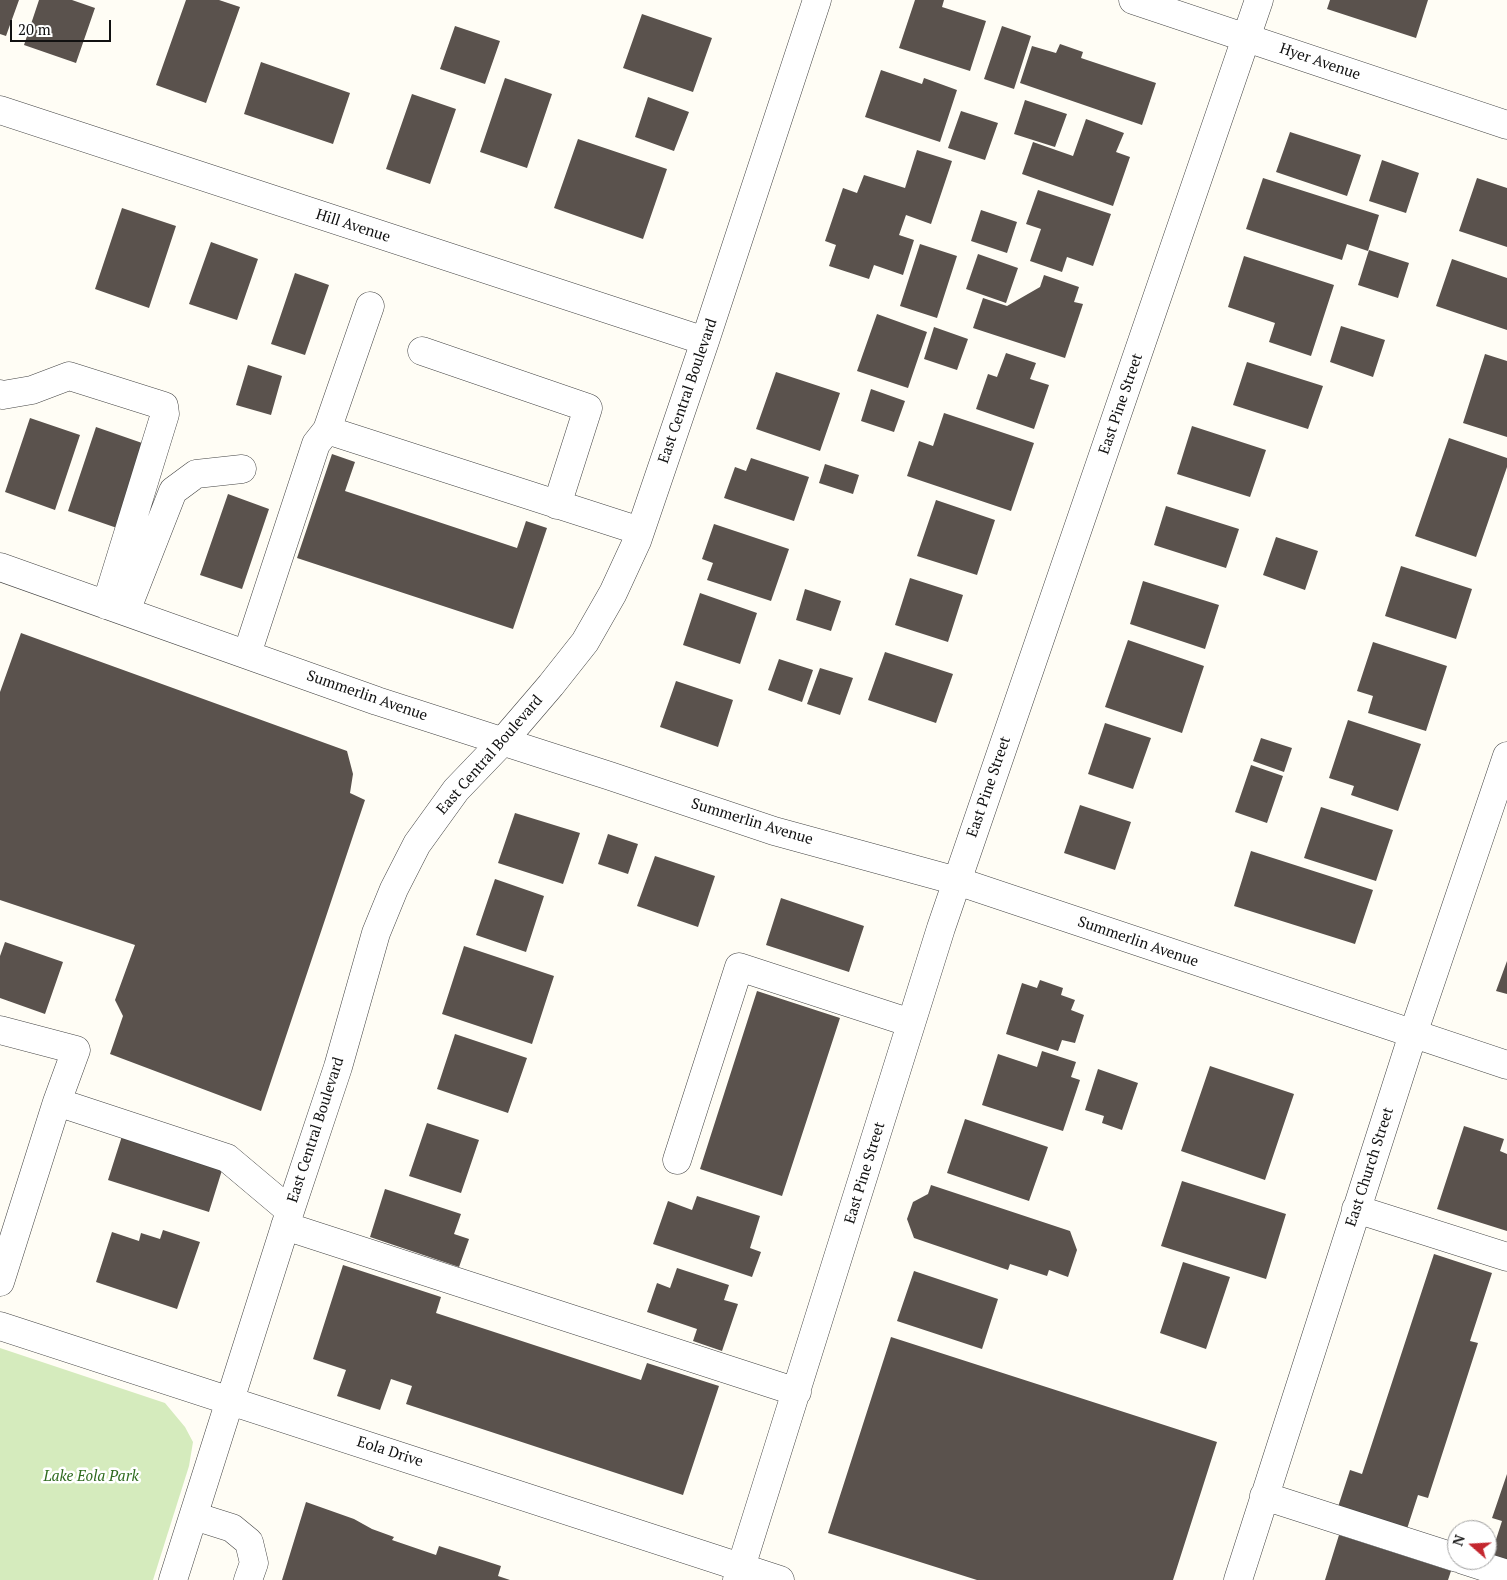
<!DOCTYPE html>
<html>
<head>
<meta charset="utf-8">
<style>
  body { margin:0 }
  #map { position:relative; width:1507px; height:1580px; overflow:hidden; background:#fffdf5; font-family:"PT Serif",serif }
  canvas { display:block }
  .north { position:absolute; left:1447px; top:1520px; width:50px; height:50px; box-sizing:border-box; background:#fff; border:1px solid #a0a0a0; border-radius:50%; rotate:289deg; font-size:14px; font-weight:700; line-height:20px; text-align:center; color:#111 }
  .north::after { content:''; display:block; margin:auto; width:18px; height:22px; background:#c4262e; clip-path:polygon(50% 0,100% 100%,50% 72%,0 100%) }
  .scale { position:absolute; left:10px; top:20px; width:101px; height:22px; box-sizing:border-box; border:2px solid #111; border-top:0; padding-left:6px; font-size:15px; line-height:18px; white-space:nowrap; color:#111; -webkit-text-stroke:4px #fff; paint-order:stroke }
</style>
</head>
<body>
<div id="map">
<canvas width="1507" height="1580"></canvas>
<div class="north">N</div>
<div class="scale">20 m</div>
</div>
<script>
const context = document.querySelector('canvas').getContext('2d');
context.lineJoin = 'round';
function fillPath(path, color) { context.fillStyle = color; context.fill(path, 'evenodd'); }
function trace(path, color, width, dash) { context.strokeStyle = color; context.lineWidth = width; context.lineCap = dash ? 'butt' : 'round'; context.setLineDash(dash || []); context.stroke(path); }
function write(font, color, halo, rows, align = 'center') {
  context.font = font + ' "PT Serif",serif'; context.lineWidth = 5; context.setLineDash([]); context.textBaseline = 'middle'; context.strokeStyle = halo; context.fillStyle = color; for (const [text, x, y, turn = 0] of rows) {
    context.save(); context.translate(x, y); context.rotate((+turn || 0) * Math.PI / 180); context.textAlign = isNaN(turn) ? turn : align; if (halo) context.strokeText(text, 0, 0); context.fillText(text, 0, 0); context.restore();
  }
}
fillPath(new Path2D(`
  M0 1348 165 1403 185 1427 193 1442 189 1466 153 1580H0Z`), '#d5ebbd');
fillPath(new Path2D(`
  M0 0H19L6 36 0 34Z
  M39 0H72L95 8 76 63 24 45Z
  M186 0H219L240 7 206 103 156 85Z
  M915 0H944L942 7 986 21 970 71 899 48Z
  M1330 0H1428L1416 38 1327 9Z
  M642 14 712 38 693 92 623 68Z
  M455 26 500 41 485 84 440 69Z
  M1002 26 1031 36 1014 89 984 79Z
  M1060 44 1083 52 1081 58 1156 83 1142 125 1020 83 1032 46 1056 53Z
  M261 62 350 93 333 144 244 114Z
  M881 70 922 84 924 78 957 90 940 142 865 117Z
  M505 78 552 94 527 168 480 152Z
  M412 94 456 109 430 184 386 169Z
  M648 97 689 112 674 151 635 137Z
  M1025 100 1067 114 1055 147 1014 134Z
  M961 111 998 123 985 160 948 148Z
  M1086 119 1124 133 1116 152 1130 157 1113 206 1022 174 1033 142 1073 156Z
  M1290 132 1361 155 1347 196 1276 172Z
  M578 139 667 169 643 239 554 208Z
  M917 150 952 161 931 224 906 215 899 235 914 240 903 275 874 265 869 279 829 266 836 245 825 241 843 188 857 193 864 175 905 188Z
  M1382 160 1419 173 1406 213 1369 201Z
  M1263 178 1379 215 1368 251 1347 244 1342 260 1246 229Z
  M1477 178 1507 188V247L1459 231Z
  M1038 190 1111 214 1093 266 1067 257 1062 272 1030 261 1041 229 1026 224Z
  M122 208 176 226 149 308 95 289Z
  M981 210 1017 222 1007 253 971 241Z
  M211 242 258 259 237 320 189 304Z
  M920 244 957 256 937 318 900 306Z
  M1369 250 1409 263 1398 298 1358 285Z
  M978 254 1018 268 1006 303 966 289Z
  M1244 256 1334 285 1311 356 1269 342 1275 323 1228 307Z
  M1452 259 1507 278V330L1436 306Z
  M295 273 329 285 305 355 271 344Z
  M1044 275 1079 287 1074 302 1083 304 1065 358 973 328 983 298 1007 306 1040 287Z
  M877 314 927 332 908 388 857 371Z
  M1341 326 1385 340 1373 377 1330 362Z
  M934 327 968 339 957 370 924 359Z
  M1006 353 1036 363 1030 379 1049 385 1034 429 976 409 988 374 997 377Z
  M1485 354 1507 361V437L1463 423Z
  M1247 362 1323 386 1308 429 1233 405Z
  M248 365 282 376 271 415 236 405Z
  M776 372 840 393 820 451 756 429Z
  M871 389 905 401 894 432 861 421Z
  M944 413 1034 443 1011 511 907 476 919 441 933 446Z
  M30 418 80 435 55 510 5 492Z
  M1192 426 1266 450 1250 497 1177 474Z
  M96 427 145 444 117 528 68 511Z
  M1449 438 1507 458V467L1476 557 1415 536Z
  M332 454 355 462 345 491 517 548 526 521 547 528 513 629 297 558Z
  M751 458 809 477 794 521 724 498 735 467 746 471Z
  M825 464 859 475 853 494 819 483Z
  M228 494 269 509 242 589 200 575Z
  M936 500 995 520 977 575 917 556Z
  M1166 506 1239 529 1226 568 1154 545Z
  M714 524 789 549 771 601 707 580 713 563 702 559Z
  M1276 537 1318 551 1305 590 1263 575Z
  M1401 566 1472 589 1456 639 1385 616Z
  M910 578 963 595 948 642 895 625Z
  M1143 581 1219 605 1205 649 1130 624Z
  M805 589 841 601 831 631 796 620Z
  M700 593 757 613 740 664 683 645Z
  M21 633 347 751 353 774 350 793 365 800 261 1111 110 1054 123 1016 115 1000 135 945 0 900V692Z
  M1128 640 1204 666 1182 733 1105 707Z
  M1373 642 1447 666 1426 731 1368 713 1373 696 1357 691Z
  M885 652 953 674 936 723 868 700Z
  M779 659 813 670 802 702 768 690Z
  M820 668 853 678 840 715 807 704Z
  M676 681 733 700 718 747 660 727Z
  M1348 720 1421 744 1398 811 1351 795 1354 786 1329 778Z
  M1105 723 1151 738 1133 789 1088 774Z
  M1261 738 1292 748 1284 772 1253 761Z
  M1251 765 1283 776 1267 823 1235 812Z
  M1080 805 1131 822 1115 870 1064 853Z
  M1321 807 1393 830 1376 881 1304 858Z
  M515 813 580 833 563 884 498 863Z
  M608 834 638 844 628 874 598 864Z
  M1251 851 1373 890 1355 944 1234 906Z
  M655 856 715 876 698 927 637 906Z
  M495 879 544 896 526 952 476 935Z
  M781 898 864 926 849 972 766 945Z
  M5 942 63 962 45 1014 0 998V956Z
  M464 946 554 976 532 1044 442 1014Z
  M1507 961V994L1496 991Z
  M1040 980 1063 988 1061 995 1075 1000 1071 1010 1084 1015 1075 1043 1062 1040 1058 1051 1006 1034 1022 983 1037 988Z
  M757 991 840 1018 782 1196 700 1169Z
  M455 1034 527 1058 508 1113 437 1089Z
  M1042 1051 1076 1062 1071 1077 1080 1080 1063 1131 982 1105 998 1054 1037 1067Z
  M1210 1066 1294 1094 1265 1180 1181 1151Z
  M1098 1069 1138 1083 1122 1130 1102 1123 1104 1116 1085 1110Z
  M965 1119 1048 1147 1029 1201 947 1173Z
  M427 1123 479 1140 461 1193 409 1176Z
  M1464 1126 1504 1139 1500 1151 1507 1154V1231L1437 1209Z
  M122 1136 223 1167 209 1212 108 1180Z
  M1182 1181 1286 1214 1266 1279 1161 1246Z
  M931 1185 1070 1231 1077 1250 1068 1277 1049 1270 1047 1276 1010 1264 1008 1270 914 1238 907 1219 913 1202 928 1194Z
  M385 1189 461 1214 454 1234 469 1239 459 1267 370 1237Z
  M697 1196 760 1216 750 1248 761 1252 752 1277 653 1244 668 1201 692 1210Z
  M163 1230 200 1242 177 1309 96 1282 112 1232 139 1241 141 1233 160 1239Z
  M1434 1254 1492 1273 1470 1341 1478 1343 1428 1498 1418 1495 1406 1532 1337 1510 1350 1470 1362 1474Z
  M1183 1262 1230 1277 1206 1349 1160 1333Z
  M343 1265 441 1297 436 1313 641 1380 647 1363 719 1386 683 1495 406 1404 412 1386 391 1379 380 1410 337 1396 346 1370 313 1359Z
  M677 1268 729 1285 724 1300 738 1304 722 1351 693 1341 697 1329 647 1312 657 1283 670 1288Z
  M914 1271 998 1299 982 1349 897 1321Z
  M891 1337 1217 1442 1173 1580H977L828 1533Z
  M1507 1474V1564L1490 1558 1502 1521 1492 1518Z
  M306 1502 354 1519 372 1529 394 1537 392 1540 436 1555 439 1546 501 1566 498 1576 510 1580H282Z
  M1339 1535 1451 1571 1448 1580H1325Z`), '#5a524d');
const minor = new Path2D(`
  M1133 0 1507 125
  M0 110 705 341
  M370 306 327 430 640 531
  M422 351 588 408 557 505
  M0 394 3 395 32 390 69 376 164 406 165 414 106 605
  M0 567 377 701 610 776 774 831 957 881 1507 1065
  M126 611 173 491 196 474 242 469
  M247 654 316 444 327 430
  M0 1030 76 1050 57 1102 227 1158 290 1211
  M677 1160 739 967 911 1023
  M1356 1209 1507 1257
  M285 1226 797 1392
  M0 1282 57 1102
  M0 1326 780 1580
  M1264 1496 1457 1558
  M194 1516 232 1528 249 1542 254 1563 248 1580
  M1463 1560 1507 1574
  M173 1580 290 1211 338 1067 376 933 394 889 417 844 456 790 503 741 551 685 585 642 613 593 637 541 705 341 817 0
  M737 1580 941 928 1259 0
  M1238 1580 1413 1034 1507 756`);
trace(minor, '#444', 29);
trace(minor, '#fff', 28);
write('15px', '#111', '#fff', [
  ["Hyer Avenue",1320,62,19],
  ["Hill Avenue",353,226,18],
  ["East Central Boulevard",688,391,-71],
  ["East Pine Street",1121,404,-71],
  ["Summerlin Avenue",367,696,19],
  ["East Central Boulevard",490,755,-49],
  ["East Pine Street",989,787,-71],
  ["Summerlin Avenue",752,822,17],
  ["Summerlin Avenue",1138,942,19],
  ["East Central Boulevard",316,1130,-72],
  ["East Church Street",1370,1167,-72],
  ["East Pine Street",865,1173,-73],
  ["Eola Drive",390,1452,18]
]);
write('italic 15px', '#2f6b1f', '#fff', [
  ["Lake Eola Park",91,1477]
]);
</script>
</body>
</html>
